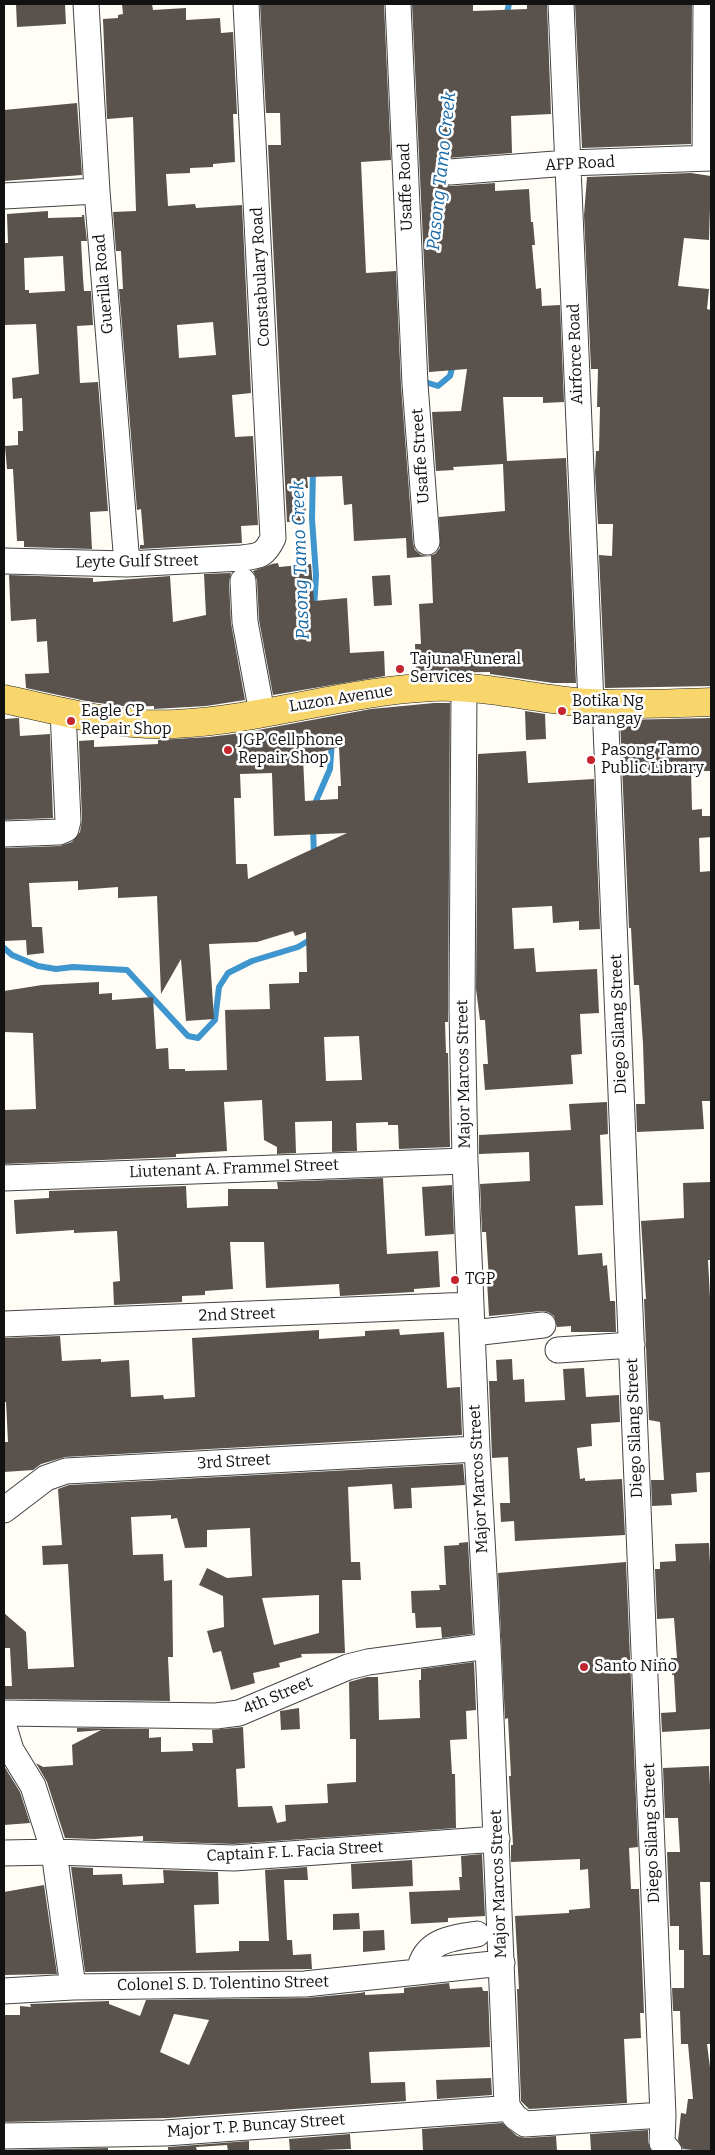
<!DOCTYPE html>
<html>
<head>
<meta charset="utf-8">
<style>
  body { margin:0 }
  #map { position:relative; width:715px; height:2155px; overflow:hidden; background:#fffdf5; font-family:Bitter,serif }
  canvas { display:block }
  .frame { position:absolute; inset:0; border:5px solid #111; pointer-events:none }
</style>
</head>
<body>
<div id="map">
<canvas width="715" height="2155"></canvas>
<div class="frame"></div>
</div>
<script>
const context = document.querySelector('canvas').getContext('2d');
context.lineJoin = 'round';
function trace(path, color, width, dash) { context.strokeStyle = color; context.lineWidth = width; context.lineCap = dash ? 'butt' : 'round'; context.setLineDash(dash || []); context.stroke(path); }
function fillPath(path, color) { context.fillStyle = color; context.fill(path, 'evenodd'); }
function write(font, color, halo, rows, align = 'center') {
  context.font = font + ' Bitter,serif'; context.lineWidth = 5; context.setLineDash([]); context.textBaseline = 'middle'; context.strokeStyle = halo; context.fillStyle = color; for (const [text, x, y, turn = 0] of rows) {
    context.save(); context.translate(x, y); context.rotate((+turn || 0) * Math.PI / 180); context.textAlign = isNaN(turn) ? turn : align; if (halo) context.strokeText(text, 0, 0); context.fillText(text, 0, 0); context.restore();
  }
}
trace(new Path2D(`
  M506 17 509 4
  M422 381 438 386 450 376 453 364
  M313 469 312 519 316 575 314 609
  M313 808 330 769 332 741
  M313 828 314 855
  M4 948 12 955 38 966 56 969 73 967 127 970 188 1036 198 1038 215 1020 219 987 228 973 252 961 298 947 313 938`), '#3f96cf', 6);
fillPath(new Path2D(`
  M16 4H65L66 24 17 27Z
  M122 4H152L153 10 186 8V20L220 18 221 33 233 32 237 114H233L235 162 213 164V167L190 168V173L166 174 168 206 195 204 196 208 242 205 251 393 232 395 235 437 253 436 258 525 241 526 242 543 140 549V545H144L141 509 137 510 119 289H123L121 251H116L113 212 136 211 133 117 107 119 103 19 118 18V15L123 14ZM213 322 216 355 179 358 177 325Z
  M260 4H384L391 160 361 162 366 273 396 271 401 385 413 543 415 550 421 555 428 556 435 554 440 548 439 517 505 511 503 464 453 467 454 470 436 471 432 412 461 411 467 369 429 372 412 4H473V11L527 9V4H547L551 114 511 116 512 153 448 158 442 160 437 166 436 173 438 180 444 185 451 186 495 183V191L529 189 531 222H533L535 245H532L536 289 541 288 542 306 560 305 564 402 543 403V397H503L507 461 566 458 576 683H553L490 674V672L416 673 415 644H421L419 604 433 603 431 556 407 558 406 538 354 541 352 504 344 505 342 476 307 477 308 488H305L306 522H287L268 145H281L280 113H266Z
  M575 4H692L691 144 582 148Z
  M77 103 82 175 4 181V110Z
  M691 173 711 176 709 240 684 238 678 286 709 289 707 309 711 310V686L605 688 599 555 612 556 613 524H598L595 472 596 451H599L600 407H597L598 369H591L584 215 587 177Z
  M48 211V218L82 217V215H84L87 241H81L83 278 84 291H91L93 325 77 326 80 383 98 382 108 511 90 512 92 549 24 547V541H17L13 469H7L5 446 18 445V431H23L22 398 13 399 12 378 39 374 36 324 4 325V243H8L7 214ZM63 256 65 291 29 293V290H25L24 258Z
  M278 563 279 567 311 564 314 601 347 598 350 653 384 651 385 676 273 695 259 620 257 580 253 571 272 564Z
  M231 573 229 582 231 623 245 700 206 706 154 709V706L131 707 91 702 26 688 25 674 49 673 47 641 37 642 36 619 11 621 9 575 93 578V582L170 576 173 622 206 615 204 574Z
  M390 575 392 605 374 606 372 576Z
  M434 703H450L448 1022H445L446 1053H448L450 1147 399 1149 398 1125H388V1122L356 1123 357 1151 332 1152V1121L295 1122 296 1153 277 1154V1147L264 1140 262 1100 224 1102 227 1151 176 1154V1157L4 1164V1110L36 1109 33 1033 4 1032V991L42 985 99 982V994L112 993V1000L153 997 156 1049 168 1048 169 1069H185V1071L227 1070 225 1010 270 1009 269 984 299 983V972H307L306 932 295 936 293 931 257 942 209 944 214 1019 186 1021 181 959 161 994 157 896 118 898V887L78 890V881L29 883 32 927H42L44 953 27 955 26 940 4 941V848L60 846 72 842 80 832 82 820 79 741 94 740V747L158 744V740L209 737 242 733 371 709ZM339 747 341 786H338V799L305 801 303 757ZM272 773 274 836 347 833 248 879 247 864H236L234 798H241L240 774ZM359 1036 362 1080 326 1081 324 1037Z
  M525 711 545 714 546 739 526 740Z
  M19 718 20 736 50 734 53 818 4 820V719Z
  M711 718V771H691L692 810 702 809V816H711V837L699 838 700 872 711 871V1101H702L704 1129 637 1132 636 1104H645L643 1044 639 985H634L631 928H629L620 720Z
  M526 751 528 783 594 779 600 929 579 930V921L553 923 552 906 512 908 514 949 534 948 536 972 597 969 599 1013 580 1014 582 1054 571 1055 573 1084 485 1090 483 1064H488L485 1020H480L476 989 478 754Z
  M607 1102 608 1134 600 1135 603 1205 575 1206 578 1255 602 1253 603 1266 607 1265 610 1301H615L616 1332H571V1326L557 1327 554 1316 548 1312 542 1311 489 1316 487 1280H489L486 1232H482L480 1184 530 1181 529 1152 479 1154V1135L571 1130 569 1104Z
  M383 1178 387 1254 438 1251 440 1287 414 1289V1292L340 1296 339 1284 266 1288 264 1242H230L233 1289 205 1291V1295L182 1296V1302L114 1305 113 1282 120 1281 117 1231 74 1233V1230L16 1234 14 1200 49 1198V1191L186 1186 187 1208 228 1206V1189H278L277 1182Z
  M711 1182V1260H708L711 1316V1472L696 1473 697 1492 671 1494 672 1505 652 1506 651 1480H664L660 1422 649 1420 644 1299H646L641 1221 684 1218 683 1183Z
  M452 1185 454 1234 425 1236 422 1187Z
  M399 1329 400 1335 444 1332 447 1388 460 1387 462 1435 65 1457 41 1464 33 1470 4 1472V1442H8L6 1402H4V1338L60 1336 62 1361 101 1359V1362L129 1360 131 1397 163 1395 164 1399 195 1397 192 1338 319 1330V1339L365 1336V1331Z
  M512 1359 513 1380 524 1379 525 1402 565 1400 563 1369 584 1368 586 1397 619 1395 620 1422 591 1424 592 1446 577 1448 580 1479 585 1478V1481L622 1479 625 1535 515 1541 514 1521 501 1522 500 1503H510L508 1457 492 1458 489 1381H497L496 1360Z
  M463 1464 465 1485 411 1488 412 1508 394 1509 392 1484 348 1487 351 1562H360L361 1580H342L345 1653 301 1654 302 1657 279 1663 280 1667 253 1673 255 1683 231 1690 221 1651 213 1653 207 1631 224 1627 223 1596 199 1585 207 1568 227 1578 252 1576 250 1528 207 1530V1547L185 1548 177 1518 171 1519V1515L131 1517 133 1555 163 1554 164 1581 172 1580 173 1657H168L170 1701 4 1699V1686H12L10 1648H4V1613L26 1632 28 1669 74 1667 68 1564 43 1565 42 1546 62 1545 58 1489 69 1485ZM319 1595V1633L274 1645 262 1598Z
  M468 1542 473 1634 442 1638 441 1627 416 1628 415 1613H412L411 1591 440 1590 439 1585H446L444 1546 459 1545V1543Z
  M709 1543 711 1585V1729L662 1732 661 1713 676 1712 674 1675H672L671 1658H677L674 1618 657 1619 655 1569H660V1562L676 1561 675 1544Z
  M626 1562 638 1847 629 1848 631 1889H639L644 2013H640L641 2038 624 2039 627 2103 529 2109 521 2101 517 1989H519L515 1916 569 1913V1910L590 1908 588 1869 580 1870V1859L511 1862V1845H513L509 1776H511L508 1718 505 1719 498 1573Z
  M474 1662 476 1710 466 1711 467 1739 450 1740 452 1774H455L456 1828 234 1844 143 1841V1836L95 1839 65 1838 47 1782 36 1763 43 1767 73 1765 72 1745 101 1730 77 1732V1728L149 1729V1738L161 1737V1752L193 1751 192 1743H213L212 1730 243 1727 245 1768 236 1769 238 1807 272 1806 277 1823 286 1821 285 1805 328 1803 327 1784 356 1782V1739H350L349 1682 367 1677H378L379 1720 420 1718 419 1680H421V1669Z
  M299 1708 300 1729 281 1730 280 1711Z
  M4 1766 20 1792 30 1823 4 1825Z
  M709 1766 711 1805V1882H700L703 1955H711V2044H707L711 2075V2151H702L683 2149 678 2140 681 2113 686 2114 688 2099H693L688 2044H681L680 2011H673L672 1988H684V1950H679V1926H670L667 1852H680L678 1818H665L663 1768Z
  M482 1854 485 1916 448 1918V1922L411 1924 409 1892 460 1890 459 1877H462L461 1856Z
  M412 1860 413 1886 352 1889 351 1864Z
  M71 1867 93 1868V1875L122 1874 123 1885 164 1883 163 1870 218 1872 219 1904 194 1905 196 1953 239 1951V1941H269L265 1870 307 1867 308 1880H284L287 1940H292L293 1955 311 1954 312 1969 85 1972Z
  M44 1885 57 1974 4 1975V1892Z
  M359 1913 360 1929 333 1930V1914Z
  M384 1930 385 1950 363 1952V1931Z
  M449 1983 450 1989 482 1987 483 1991H488L490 2047 369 2052 371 2083 405 2082 406 2101 167 2118 4 2122V2015H20V2006L31 2007 30 2004 109 2001V2004L140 2016 146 2000 305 1998 360 1993 365 1992V1995L404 1993V1988ZM174 2014 209 2020 189 2065 160 2052Z
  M491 2078 492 2095 437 2099 436 2080Z
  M502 2123 517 2136 525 2138 556 2136 557 2151H423L422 2129Z
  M648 2130V2142L651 2151H591L590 2134Z
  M350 2134 351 2149 290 2151 289 2139Z
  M249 2141V2150L228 2151 227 2145 196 2147 197 2151H168V2147Z
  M108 2148V2151H4V2150Z`), '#5a524d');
const minor = new Path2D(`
  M86 4 97 191 127 564
  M398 4 415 384 427 542
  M561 4 591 703
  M705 158 706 4
  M450 172 568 163 711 158
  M4 196 97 191
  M4 561 127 564 242 558C260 556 265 555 273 538L246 4
  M243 581 245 622 262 713
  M464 688 462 1008 465 1161 477 1449 488 1646 507 2106 515 2117 525 2124 663 2115
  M605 703 663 2115 662 2143 669 2151
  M4 834 59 832 66 829 68 821 63 711
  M4 1178 465 1161
  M4 1324 471 1305
  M473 1333 543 1325
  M558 1350 632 1345
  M4 1510 46 1478 66 1471 477 1449
  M4 1713 216 1716 239 1713 348 1667 368 1662 488 1646
  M4 1727 11 1750 33 1786 54 1852 73 1987
  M4 1853 54 1852 234 1858 497 1839
  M419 1972C424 1941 450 1938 477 1934
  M4 1991 73 1987 305 1984 502 1963
  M4 2136 165 2133 500 2109 507 2106`);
const major = new Path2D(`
  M4 699C60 711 117 727 175 724 262 720 346 691 433 687 486 685 538 700 590 703 630 706 671 703 711 702`);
trace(minor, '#444', 27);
trace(major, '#222', 29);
trace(minor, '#fff', 25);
trace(major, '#f9d66b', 28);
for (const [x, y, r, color] of [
  [400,669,5,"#c4262e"],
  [562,711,5,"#c4262e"],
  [71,721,5,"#c4262e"],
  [228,750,5,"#c4262e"],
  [591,760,5,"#c4262e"],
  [455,1280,5,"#c4262e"],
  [584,1667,5,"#c4262e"]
]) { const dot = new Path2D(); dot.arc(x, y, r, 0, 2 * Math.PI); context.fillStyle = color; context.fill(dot); trace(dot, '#fff', 2); }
write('16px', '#111', '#fff', [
  ["AFP Road",580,164,-3],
  ["Usaffe Road",406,187,-92],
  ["Constabulary Road",261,277,-93],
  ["Guerilla Road",104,284,-95],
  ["Airforce Road",576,354,-92],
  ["Usaffe Street",421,456,-94],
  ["Leyte Gulf Street",137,562,-1],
  ["Luzon Avenue",341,699,-9],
  ["Diego Silang Street",619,1024,-92],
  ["Major Marcos Street",464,1074,-91],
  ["Liutenant A. Frammel Street",234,1169,-2],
  ["2nd Street",237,1315,-2],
  ["Diego Silang Street",635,1428,-92],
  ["3rd Street",234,1462,-3],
  ["Major Marcos Street",479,1479,-93],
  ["4th Street",278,1696,-23],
  ["Diego Silang Street",652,1833,-92],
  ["Captain F. L. Facia Street",295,1852,-3],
  ["Major Marcos Street",499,1884,-92],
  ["Colonel S. D. Tolentino Street",223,1984,-1],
  ["Major T. P. Buncay Street",256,2126,-4]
]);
write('16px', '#111', '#fff', [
  ["Tajuna Funeral",410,660],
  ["Services",410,678],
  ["Botika Ng",572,702],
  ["Barangay",572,720],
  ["Eagle CP",81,712],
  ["Repair Shop",81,730],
  ["JGP Cellphone",238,741],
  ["Repair Shop",238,759],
  ["Pasong Tamo",601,751],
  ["Public Library",601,769],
  ["TGP",465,1280],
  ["Santo Niño",594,1667]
], 'left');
write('italic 18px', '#1768a6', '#fff', [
  ["Pasong Tamo Creek",442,171,-84],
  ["Pasong Tamo Creek",301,560,-92]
]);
</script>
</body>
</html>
